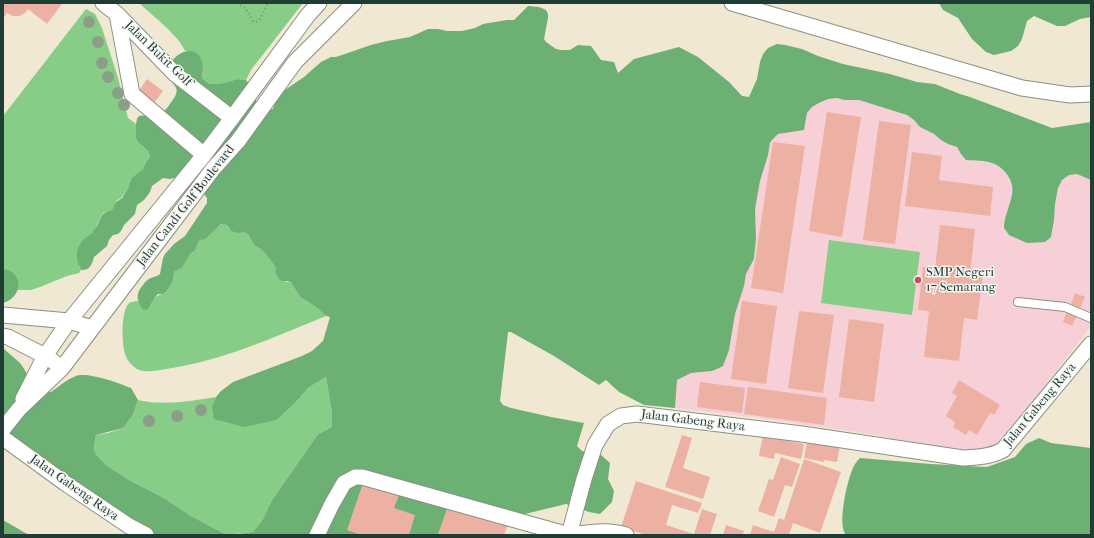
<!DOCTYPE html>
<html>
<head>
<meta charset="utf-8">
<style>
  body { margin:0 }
  #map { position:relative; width:1094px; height:538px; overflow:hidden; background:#f0e8d2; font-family:"IM FELL French Canon",serif }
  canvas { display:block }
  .frame { position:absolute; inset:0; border:4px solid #1f3d34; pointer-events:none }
</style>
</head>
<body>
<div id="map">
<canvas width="1094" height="538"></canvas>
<div class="frame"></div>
</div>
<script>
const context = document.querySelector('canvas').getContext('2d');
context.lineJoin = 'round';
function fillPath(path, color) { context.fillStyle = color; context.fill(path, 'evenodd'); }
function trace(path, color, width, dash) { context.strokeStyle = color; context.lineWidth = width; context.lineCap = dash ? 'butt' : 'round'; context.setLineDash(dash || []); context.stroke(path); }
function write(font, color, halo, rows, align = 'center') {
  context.font = font + ' "IM FELL French Canon",serif'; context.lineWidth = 3; context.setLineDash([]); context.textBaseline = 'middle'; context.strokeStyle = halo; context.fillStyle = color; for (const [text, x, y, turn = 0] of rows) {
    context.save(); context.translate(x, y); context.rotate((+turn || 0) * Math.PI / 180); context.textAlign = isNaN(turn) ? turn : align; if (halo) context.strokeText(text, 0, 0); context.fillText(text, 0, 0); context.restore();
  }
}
fillPath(new Path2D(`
  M837 98 844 100H859L907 115 914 120 920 127 934 134 941 140 948 144 957 147 961 154 966 160 990 162 998 166 1004 171 1009 178 1012 186 1013 194 1004 220 1051 237 1054 220 1055 204 1058 188 1062 180 1069 175 1077 174 1091 180 1090 260 1091 266V326L993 453 945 449 870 434 759 418 675 408 677 380 691 373 712 371 729 351 735 314 744 286 746 274 755 259 756 238 755 209 760 181 772 140 778 134 804 130 807 113 812 107 819 103 828 99Z`), '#f6cfd7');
fillPath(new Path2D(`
  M139 3H303L251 70 246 80 237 79 227 83 209 84 202 78 203 66 197 54 189 51H185C179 36 152 15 139 3Z
  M86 9 95 14 102 28 118 78 128 118 136 124V134L141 145 148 151 150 157 146 162 143 169 133 178 128 188 121 198 117 200 112 210C111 211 106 212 105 212 96 219 99 231 87 236L79 266 81 270 79 273 67 276 40 287 31 290H18V283L3 268V116Z
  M223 223 227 224 229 229 243 232 248 234 254 245 262 250 275 266V270L286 282 290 281 300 297 316 307 326 316C274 337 222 361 166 369 158 370 148 373 139 370 133 367 127 361 125 354 122 344 120 307 131 302 132 302 137 301 138 301L142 309 149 308 155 297 166 292 173 281 174 272 182 268 191 253 195 251 198 243 200 240Z
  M829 240 920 252 912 315 821 303Z
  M326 377 332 414V427L318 434 272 500 263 519 253 532 227 535 191 516 164 498 129 480 106 465 95 453 94 446 96 435 108 433 123 428 133 415 138 400C164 406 190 401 216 397L212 406 286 410 297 401 308 388Z`), '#87cd87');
fillPath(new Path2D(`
  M939 3H1091V17L1080 19 1065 26H1057L1034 16 1027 21 1022 39 1018 46 1011 51 994 55 986 52 972 39 958 18 943 10Z
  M528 6 539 7 546 10 548 14V18L544 39 546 42 556 49 561 50H570L578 45 591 46 601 60 614 62 618 73 634 59 679 47 698 57 729 82 742 96 749 97 757 79 760 62 763 54 768 48 777 44 785 45 802 49 818 56 843 64 890 74 917 82 935 84 960 94 970 97 1002 109 1052 128 1091 122V180L1077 174 1069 175 1062 180 1058 188 1055 204 1054 220 1051 237 1045 242 1027 243 1009 235 1004 228C1004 216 1010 206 1012 195 1015 181 1004 167 992 163 984 160 974 161 966 160L961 154 957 147 948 144 941 140 934 134 920 127 914 120 907 115 859 100H844L837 98 828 99 819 103 812 107 807 113 804 130 778 134 772 140 770 143 768 155 760 181 755 209 756 238 754 259 746 274 744 286 735 314 729 350 723 366 719 368 712 371 691 373 677 380 675 408 644 405 619 392 606 380 599 385 554 356 511 332H508L500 401 503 405 511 408 551 417 584 423 577 446 582 451 600 454 610 463 608 479 614 491 612 502 600 514 589 512 566 504 525 514 514 524 507 527 448 507 438 535H231L253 532 263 519 272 500 318 434 332 427V414L326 377 308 388 297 401 276 420 244 427 214 419 212 406 216 397 221 391 233 382 302 356 312 351 323 341 330 317 326 316 316 307 300 297 290 281H282L279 279 276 274 275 266 262 250 254 245 248 234 243 232 239 233 231 231 227 225 225 224H221L205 239 200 240 198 243 195 251 191 253 182 268 174 272 173 281 166 292 163 294H158L155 297 149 308 146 310 142 309C136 299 136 293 143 285 145 282 148 279 151 278 154 276 157 277 160 274L163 258 165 254 174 244 185 236 207 203V198L191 178 178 177 170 179 163 178 152 186 150 192 144 200 137 205 135 214 124 225 121 231 118 234 113 235 109 240 107 246 94 257C92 264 90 271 81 270 75 258 75 248 85 238 88 235 92 234 94 230 102 221 97 214 112 210L116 202 122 198 128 188 132 178 143 169 146 162 150 157 148 151 138 142 136 138V124L137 119 139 116C149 114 161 116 168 107 170 103 175 98 176 94 180 85 166 82 169 70 170 67 170 63 172 61 182 48 200 46 203 66 203 70 202 74 202 78L209 84 226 83 237 79 246 80C253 88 257 103 259 113L273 109 276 100 279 94 304 77 321 62 331 57H336L371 45 387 41 410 37 428 29H438L447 31H462L475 28 483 24 507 20H514Z
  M3 268 4 269C24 273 23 297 3 303Z
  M3 348C8 353 15 358 20 363 31 377 29 389 51 392 58 387 71 376 80 375 94 374 119 383 131 388L138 400 133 415 123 428 96 435 94 446 95 453 106 465 129 480 164 498 191 516 227 535H149L3 436Z
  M1039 438 1051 443 1091 448V535H846C837 525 847 481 853 468 854 465 857 461 860 458L931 464 987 467 1015 457 1026 444Z
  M3 520 29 535H3Z`), '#6db074');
fillPath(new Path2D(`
  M3 3H61L62 4 47 24 28 9 25 13 19 16H13L7 13 3 19Z
  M147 79 163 91 153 104 138 92Z
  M827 112 861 117 842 237 809 231Z
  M879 121 911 125 895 244 863 240Z
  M773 142 805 146 783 293 751 288Z
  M912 152 942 156 939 180 993 187 990 216 905 206Z
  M940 225 975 229 970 274 983 275 977 320 964 318 959 361 924 357 929 311 918 310 923 267 935 269Z
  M1075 293 1085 297 1080 308 1071 304Z
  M742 301 777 306 766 384 731 379Z
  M799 311 834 315 823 393 788 388Z
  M1067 311 1077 315 1072 326 1063 322Z
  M849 319 884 324 874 402 839 397Z
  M959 380 1000 405 994 415 990 413 977 435 969 430 966 435 953 427 955 422 946 416 957 396 952 393Z
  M700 382 745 388 742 413 697 407Z
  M748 387 827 398 824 425 744 414Z
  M682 435 692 438 683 468 710 477 703 499 665 487Z
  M763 435 804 444 801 459 775 453 774 459 759 456Z
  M807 442 827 446 828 443 840 445 837 462 824 460V462L804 458Z
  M781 457 800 464 792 487 785 485 774 517 758 511 769 479 773 480Z
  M804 459 841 472 820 533 793 523 789 535H750L753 525 774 532 779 518 784 520Z
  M636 481 702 503 698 513 672 505 666 525 694 534 702 509 717 514 710 535H646L621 527Z
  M363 483 399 495 394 508 415 515 409 535H361L347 530Z
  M448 507 507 527 504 535H438Z
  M726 525 744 531 742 535H723Z`), '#ecb1a3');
const lane = new Path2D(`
  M1018 302 1065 307 1091 318`);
const street = new Path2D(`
  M103 3 117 14 175 74 232 118
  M732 3 1022 88 1070 95 1091 94
  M117 14 132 94 204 155
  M3 315 69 321 92 328
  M3 336 8 337 45 356 54 362
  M23 399 45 356 69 321 204 155 232 118 308 15 319 3
  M3 429 19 409 62 368 213 169 238 141 295 62 354 3
  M3 438 65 483 129 526 146 535
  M317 535 332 504 344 483 355 477H362L569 535 584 479 595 445 608 424 621 416 637 414 802 434 963 458C977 457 990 457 1003 450L1091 344
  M569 535C589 533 607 529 626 535`);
trace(lane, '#889283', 10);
trace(street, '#889283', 17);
trace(new Path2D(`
  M237 3 245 8 253 21 256 22 260 19 268 3`), '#889283', 2.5, [1, 3]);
trace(lane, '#fff', 8);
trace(street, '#fff', 15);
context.fillStyle = '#8b9e87';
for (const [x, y] of [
  [89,22],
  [98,42],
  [102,63],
  [108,77],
  [118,93],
  [124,105],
  [201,410],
  [177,416],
  [149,421]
]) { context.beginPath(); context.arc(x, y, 6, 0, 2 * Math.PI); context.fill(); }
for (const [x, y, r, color] of [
  [918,280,4,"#d1495b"]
]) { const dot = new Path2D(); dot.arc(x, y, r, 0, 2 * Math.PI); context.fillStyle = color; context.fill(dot); trace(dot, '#f6f6f2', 1.5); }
write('13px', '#1f3d34', '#f6f6f2', [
  ["Jalan Bukit Golf",158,54,44],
  ["Jalan Candi Golf Boulevard",186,206,-52],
  ["Jalan Gabeng Raya",1040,405,-50],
  ["Jalan Gabeng Raya",693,421,7],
  ["Jalan Gabeng Raya",74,488,35]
]);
write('13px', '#1f3d34', '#f6f6f2', [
  ["SMP Negeri",926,273],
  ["17 Semarang",926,288]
], 'left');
</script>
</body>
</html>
